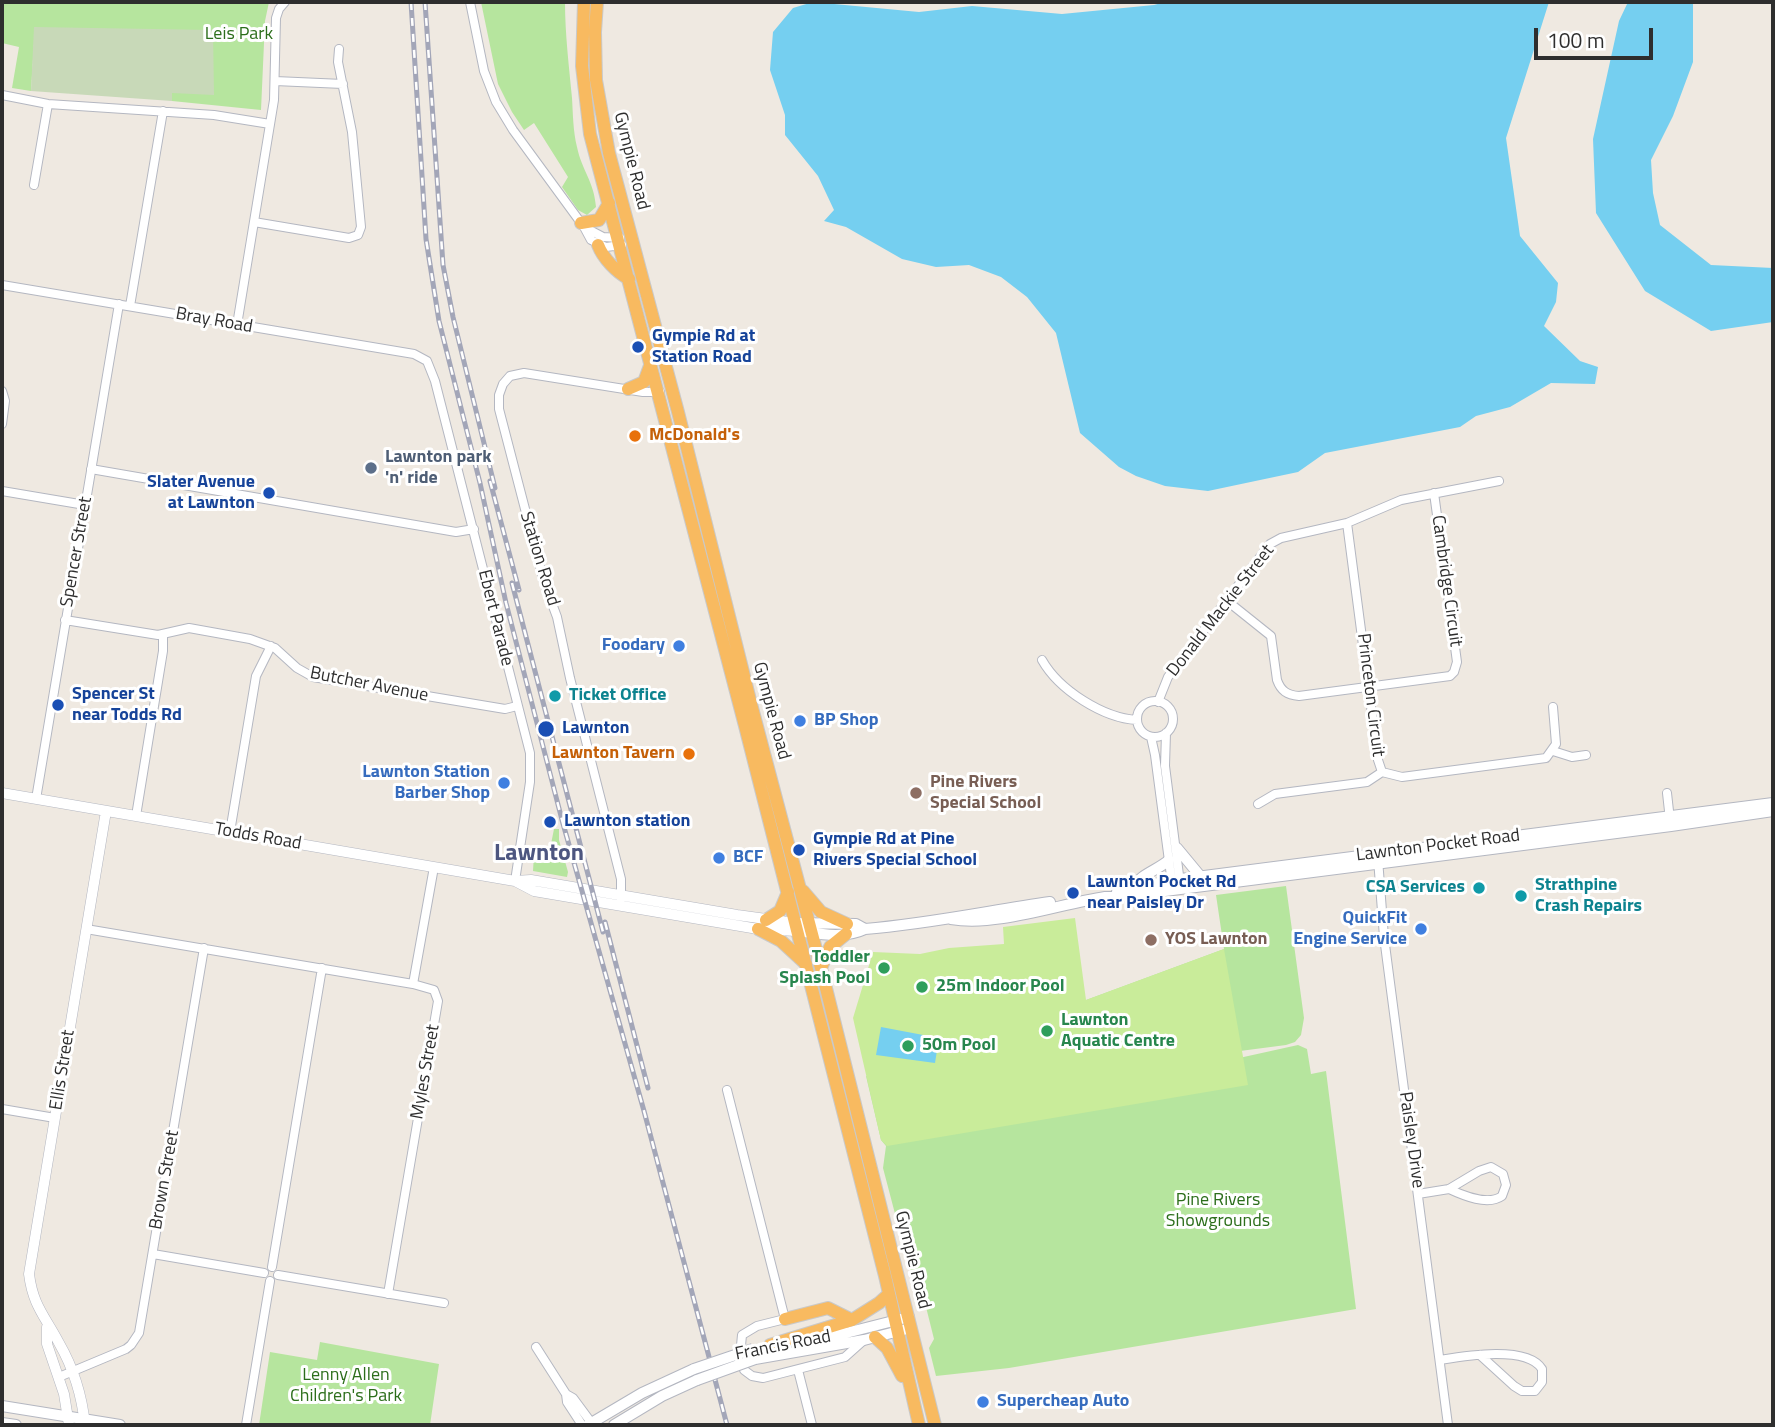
<!DOCTYPE html>
<html>
<head>
<meta charset="utf-8">
<style>
  body { margin:0 }
  #map { position:relative; width:1775px; height:1427px; overflow:hidden; background:#efe9e1; font-family:"Titillium Web",sans-serif }
  canvas { display:block }
  .frame { position:absolute; inset:0; border:4px solid #2e2e2e; pointer-events:none }
  .scale { position:absolute; left:1534px; top:28px; width:119px; height:32px; box-sizing:border-box; border:4px solid #2e2e2e; border-top:0; padding-left:9px; font-size:21px; line-height:24px; white-space:nowrap; color:#2e2e2e; -webkit-text-stroke:5px #fff; paint-order:stroke }
</style>
</head>
<body>
<div id="map">
<canvas width="1775" height="1427"></canvas>
<div class="frame"></div>
<div class="scale">100 m</div>
</div>
<script>
const context = document.querySelector('canvas').getContext('2d');
context.lineJoin = 'round';
function fillPath(path, color) { context.fillStyle = color; context.fill(path, 'evenodd'); }
function trace(path, color, width, dash) { context.strokeStyle = color; context.lineWidth = width; context.lineCap = dash ? 'butt' : 'round'; context.setLineDash(dash || []); context.stroke(path); }
function write(font, color, halo, rows, align = 'center') {
  context.font = font + ' "Titillium Web",sans-serif'; context.lineWidth = 6; context.setLineDash([]); context.textBaseline = 'middle'; context.strokeStyle = halo; context.fillStyle = color; for (const [text, x, y, turn = 0] of rows) {
    context.save(); context.translate(x, y); context.rotate((+turn || 0) * Math.PI / 180); context.textAlign = isNaN(turn) ? turn : align; if (halo) context.strokeText(text, 0, 0); context.fillText(text, 0, 0); context.restore();
  }
}
fillPath(new Path2D(`
  M2 2H269L265 21 261 110 172 101V93L35 27 31 91 12 88 19 47 2 43Z
  M481 2H565C565 34 569 66 572 98 573 114 573 131 577 147 582 171 594 181 596 207L587 215 578 210 562 187 568 177 534 123 524 130 512 112 498 84Z
  M554 829H559V840L568 872 567 877 533 871 534 854 551 844Z
  M1286 886 1304 1018 1301 1035 1295 1042 1286 1045 1125 1066 1086 1000 1224 949 1216 895Z
  M1298 1045 1307 1049 1311 1074 1326 1071 1356 1309 1009 1368 936 1376 929 1348 934 1339 923 1295 909 1267 883 1168 886 1146 881 1140 866 1076 939 1086 1230 1060Z
  M320 1342 439 1364 430 1425H259L270 1352 317 1360Z`), '#b6e59e');
fillPath(new Path2D(`
  M34 27 213 30 214 95 172 93V101L31 91Z`), '#c8d9b8');
fillPath(new Path2D(`
  M1075 918 1086 1000 1224 949 1248 1085 887 1146 881 1140 853 1018 873 952 920 954 949 948 1004 944 1003 927Z`), '#c9ec9a');
fillPath(new Path2D(`
  M813 2 919 12 972 6 1062 14 1154 5 1165 2H1549L1506 138 1520 236 1558 283 1556 302 1544 326 1580 361 1598 367 1595 384 1551 383 1510 407 1476 416 1460 427 1325 453 1298 472 1208 491 1165 486 1136 476 1119 467 1080 433 1056 333 1027 297 1001 277 969 265 936 267 902 259 846 227 824 221 834 210 818 176 785 135V115L770 70 773 32 793 8Z
  M1628 2H1693V62L1673 116 1651 160 1653 193 1660 225 1711 265 1773 268V322L1711 331 1645 291 1596 213 1593 139 1619 21Z
  M881 1027 939 1038 935 1063 876 1055Z`), '#75cff0');
const minor = new Path2D(`
  M470 2 484 71 496 102 513 130 584 227 591 240 606 247 622 245
  M275 81 343 84
  M2 95 48 104 214 115 270 124
  M34 185 48 104
  M254 222 349 238 358 235 361 227 352 132 338 62 339 49
  M584 227 603 237 620 238
  M2 285 414 354 427 361 435 381 530 753V782L515 881
  M130 306 163 111
  M237 325 274 100 276 18 279 9 285 2
  M2 391 5 401 2 424
  M91 469 456 532 474 529
  M2 491 85 505
  M1347 523 1378 760 1382 772 1402 777 1546 758 1556 744 1553 707
  M1226 600 1271 636 1277 680C1281 691 1287 695 1299 696L1450 676 1454 672 1457 662 1434 493
  M65 620 158 635 189 628 250 639 275 648 297 668 313 677 505 709 517 706
  M1042 660C1059 690 1103 718 1137 720
  M1137 719a18 18 0 1 1 36 0a18 18 0 1 1-36 0Z
  M1158 702 1168 677 1270 544 1281 538 1347 523 1401 500 1499 481
  M1166 733 1165 766 1180 883
  M1151 737 1155 755 1171 876 1174 883
  M1553 751 1572 757 1586 755
  M1667 793 1670 820
  M36 799 119 304
  M1258 804 1275 794 1367 782 1382 772
  M136 816 163 651V635
  M230 832 256 676 271 646
  M1378 859 1384 937 1448 1425
  M621 899V879L570 678 557 617 544 582 499 409V395L503 384 510 376 524 373 643 392H660
  M86 929 413 984 434 990 438 1001 388 1294
  M413 984 434 867
  M727 1090 785 1319 757 1326 742 1335 740 1356 744 1370 752 1376 763 1378 845 1357 864 1340
  M2 1109 55 1118
  M1418 1194 1449 1189 1479 1171 1491 1167 1503 1174 1506 1185 1502 1196C1488 1206 1464 1196 1449 1189
  M153 1254 264 1273
  M272 1267 322 968
  M278 1275 444 1303
  M536 1347 566 1394 567 1402 582 1425
  M1440 1360C1464 1356 1527 1345 1542 1369V1382L1535 1391H1522L1514 1386 1480 1355
  M798 1370 812 1425
  M59 1377 126 1349 131 1345 139 1333 204 948
  M566 1394 573 1398 593 1425
  M246 1425 270 1281`);
const tertiary = new Path2D(`
  M2 793 515 881 531 880 737 915 795 923
  M515 881 534 891 758 929 797 931
  M47 1327V1344L64 1394 69 1425
  M85 1425C82 1396 74 1369 59 1343 45 1316 33 1306 29 1274L106 811`);
const secondary = new Path2D(`
  M1177 848 1201 877
  M1133 887C1141 874 1158 870 1169 860
  M1117 892 1173 880 1773 803
  M951 919C997 927 1059 904 1105 897H1118L1671 826 1773 811
  M795 923 856 924 865 929
  M797 931C820 934 844 939 865 929 928 924 988 911 1050 902
  M795 1342 846 1333 909 1317
  M755 1359 864 1340 911 1328
  M2 1406 120 1425
  M2 1423 16 1425
  M588 1425 642 1393 694 1369
  M614 1425 662 1396 697 1380`);
const trunk = new Path2D(`
  M584 2 582 66 590 134 745 726 885 1276 919 1425
  M597 2 595 32 596 80 609 153 678 412 751 704 821 968 935 1425
  M581 223 599 220 609 203
  M598 245C603 258 616 272 629 279
  M628 389 644 382 651 363
  M803 891 821 912 847 924
  M766 920 780 911 788 892
  M758 929 781 941 806 964
  M821 968 830 947 846 934
  M785 1319 828 1308 852 1320
  M875 1337 887 1348 902 1376
  M770 1345 852 1320 879 1303 889 1294`);
trace(minor, '#b4b7c1', 10);
trace(tertiary, '#b4b7c1', 11);
trace(secondary, '#b4b7c1', 12);
trace(trunk, '#c9c9c9', 14);
trace(minor, '#fff', 8);
trace(tertiary, '#fff', 10);
trace(secondary, '#fff', 10);
trace(trunk, '#f8ba60', 12);
const rail = new Path2D(`
  M411 2 426 239 439 321 480 483 506 603 562 820 644 1111 727 1425
  M425 2 443 265 453 317 495 488
  M490 481 519 590
  M512 583 603 932
  M605 922 648 1088`);
trace(rail, '#a3a6b8', 5);
trace(rail, '#fff', 2.5, [8]);
const secondaryBridge = new Path2D(`
  M694 1369 753 1349
  M697 1380 755 1359`);
trace(secondaryBridge, '#b4b7c1', 12, []);
trace(secondaryBridge, '#fff', 10);
for (const [x, y, r, color] of [
  [638,347,7,"#1a4fb4"],
  [635,436,7,"#e8710a"],
  [371,468,7,"#5c6f8a"],
  [269,493,7,"#1a4fb4"],
  [679,646,7,"#3f7fe0"],
  [555,696,7,"#0f9aa8"],
  [58,705,7,"#1a4fb4"],
  [800,721,7,"#3f7fe0"],
  [546,729,9,"#1a4fb4"],
  [689,754,7,"#e8710a"],
  [504,783,7,"#3f7fe0"],
  [916,793,7,"#8d6e63"],
  [550,822,7,"#1a4fb4"],
  [799,850,7,"#1a4fb4"],
  [719,858,7,"#3f7fe0"],
  [1479,888,7,"#0f9aa8"],
  [1073,893,7,"#1a4fb4"],
  [1521,896,7,"#0f9aa8"],
  [1421,929,7,"#3f7fe0"],
  [1151,940,7,"#8d6e63"],
  [884,968,7,"#2e9e5b"],
  [922,987,7,"#2e9e5b"],
  [1047,1031,7,"#2e9e5b"],
  [908,1046,7,"#2e9e5b"],
  [983,1402,7,"#3f7fe0"]
]) { const dot = new Path2D(); dot.arc(x, y, r, 0, 2 * Math.PI); context.fillStyle = color; context.fill(dot); trace(dot, '#fff', 2.5); }
write('18px', '#2c6e1b', '#fff', [
  ["Leis Park",239,35],
  ["Pine Rivers",1218,1201],
  ["Showgrounds",1218,1222],
  ["Lenny Allen",346,1376],
  ["Children's Park",346,1397]
]);
write('18px', '#2e2e2e', '#fff', [
  ["Gympie Road",631,161,76],
  ["Bray Road",214,321,10],
  ["Spencer Street",77,552,-80],
  ["Station Road",539,559,73],
  ["Cambridge Circuit",1446,581,82],
  ["Donald Mackie Street",1221,611,-52],
  ["Ebert Parade",495,618,76],
  ["Butcher Avenue",369,685,11],
  ["Princeton Circuit",1370,695,83],
  ["Gympie Road",771,711,75],
  ["Todds Road",258,837,10],
  ["Lawnton Pocket Road",1438,846,-7],
  ["Ellis Street",63,1070,-81],
  ["Myles Street",426,1072,-80],
  ["Paisley Drive",1411,1140,82],
  ["Brown Street",165,1180,-80],
  ["Gympie Road",912,1260,76],
  ["Francis Road",783,1346,-11]
]);
write('bold 18px', '#164399', '#fff', [
  ["Gympie Rd at",652,337],
  ["Station Road",652,358],
  ["Slater Avenue",255,483,"right"],
  ["at Lawnton",255,504,"right"],
  ["Spencer St",72,695],
  ["near Todds Rd",72,716],
  ["Lawnton",562,729],
  ["Lawnton station",564,822],
  ["Gympie Rd at Pine",813,840],
  ["Rivers Special School",813,861],
  ["Lawnton Pocket Rd",1087,883],
  ["near Paisley Dr",1087,904]
], 'left');
write('bold 18px', '#c56008', '#fff', [
  ["McDonald's",649,436],
  ["Lawnton Tavern",675,754,"right"]
], 'left');
write('bold 18px', '#4e5e75', '#fff', [
  ["Lawnton park",385,458],
  ["'n' ride",385,479]
], 'left');
write('bold 18px', '#366cbe', '#fff', [
  ["Foodary",665,646],
  ["BP Shop",814,721,"left"],
  ["Lawnton Station",490,773],
  ["Barber Shop",490,794],
  ["BCF",733,858,"left"],
  ["QuickFit",1407,919],
  ["Engine Service",1407,940],
  ["Supercheap Auto",997,1402,"left"]
], 'right');
write('bold 18px', '#0d838f', '#fff', [
  ["Ticket Office",569,696],
  ["Strathpine",1535,886],
  ["Crash Repairs",1535,907],
  ["CSA Services",1465,888,"right"]
], 'left');
write('bold 18px', '#785e54', '#fff', [
  ["Pine Rivers",930,783],
  ["Special School",930,804],
  ["YOS Lawnton",1165,940]
], 'left');
write('bold 18px', '#27864d', '#fff', [
  ["Toddler",870,958,"right"],
  ["Splash Pool",870,979,"right"],
  ["25m Indoor Pool",936,987],
  ["Lawnton",1061,1021],
  ["Aquatic Centre",1061,1042],
  ["50m Pool",922,1046]
], 'left');
write('bold 24px', '#4d5680', '#fff', [
  ["Lawnton",539,854]
]);
</script>
</body>
</html>
